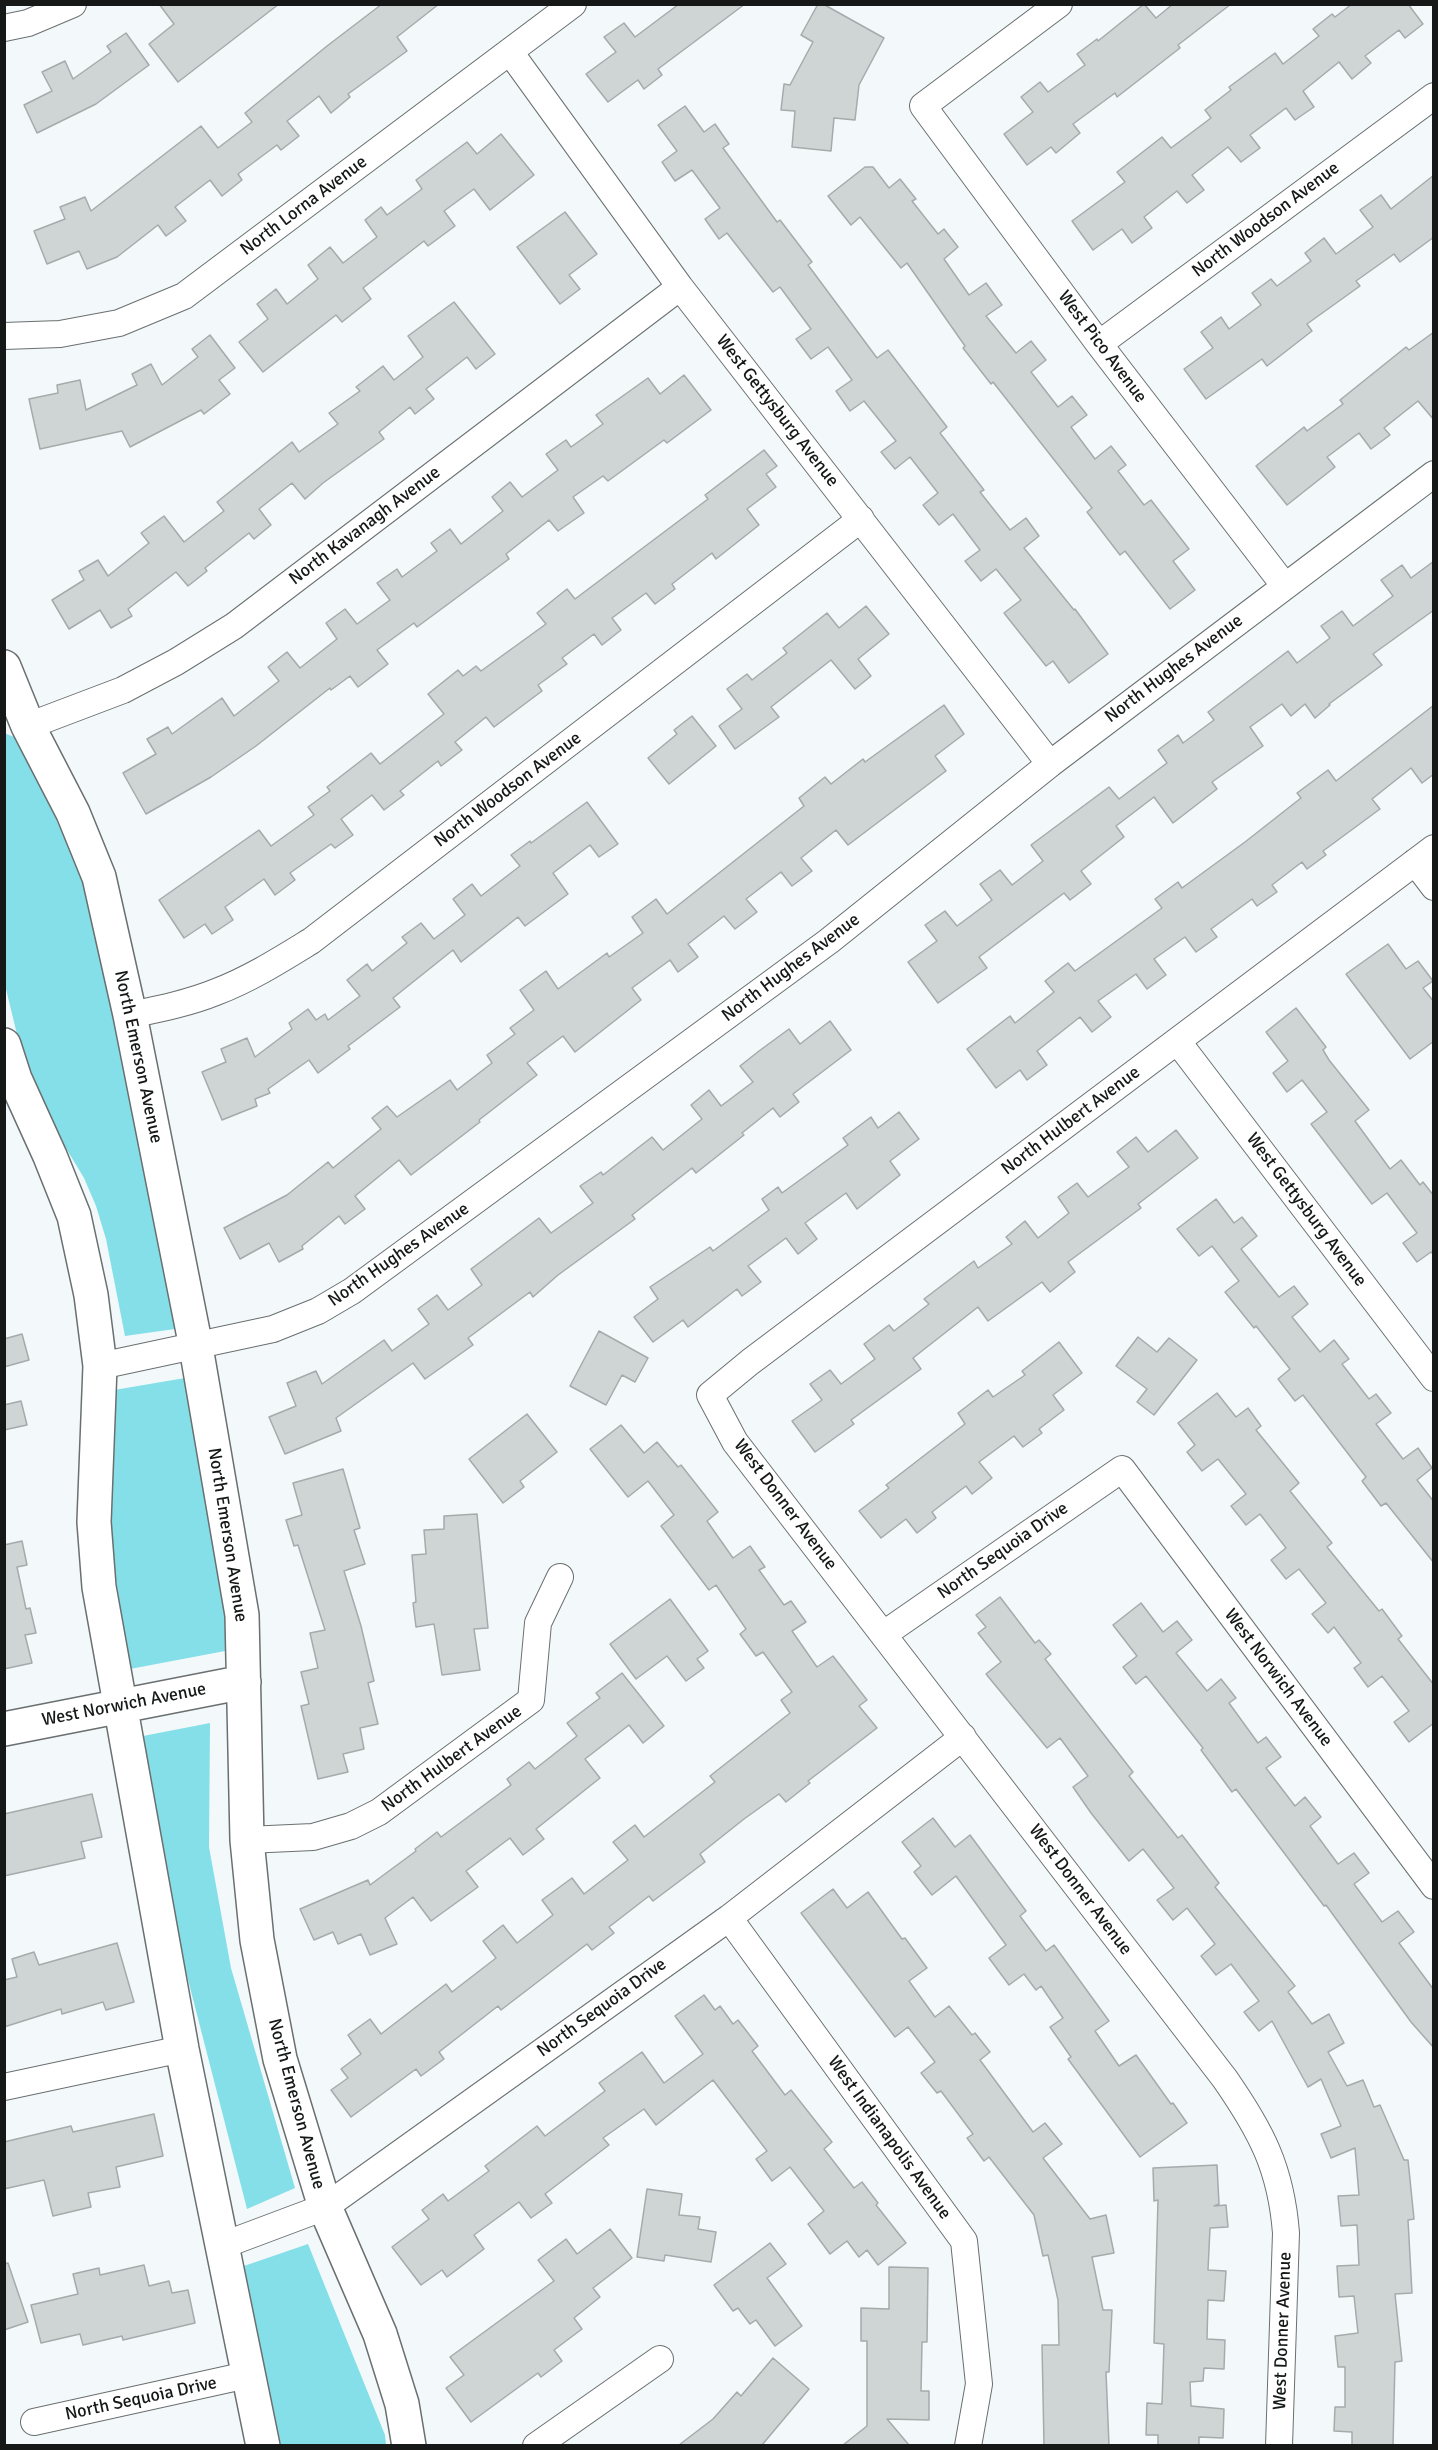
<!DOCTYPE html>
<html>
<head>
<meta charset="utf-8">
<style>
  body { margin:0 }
  #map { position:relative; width:1438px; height:2450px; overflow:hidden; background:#f3f9fa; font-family:Signika,sans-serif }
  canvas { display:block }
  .frame { position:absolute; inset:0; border:6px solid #161818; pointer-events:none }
</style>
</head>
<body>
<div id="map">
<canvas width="1438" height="2450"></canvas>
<div class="frame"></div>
</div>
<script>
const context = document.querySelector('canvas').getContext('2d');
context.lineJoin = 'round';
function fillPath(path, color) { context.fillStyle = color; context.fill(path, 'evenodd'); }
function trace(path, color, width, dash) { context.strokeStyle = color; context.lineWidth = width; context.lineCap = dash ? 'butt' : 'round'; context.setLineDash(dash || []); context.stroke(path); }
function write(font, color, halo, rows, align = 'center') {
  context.font = font + ' Signika,sans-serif'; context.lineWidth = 4.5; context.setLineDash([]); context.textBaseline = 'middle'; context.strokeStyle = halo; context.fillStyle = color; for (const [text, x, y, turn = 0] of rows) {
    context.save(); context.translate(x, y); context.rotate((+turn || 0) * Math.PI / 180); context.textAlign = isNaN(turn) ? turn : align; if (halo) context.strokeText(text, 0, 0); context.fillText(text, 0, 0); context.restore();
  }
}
fillPath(new Path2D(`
  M4 733 17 738C46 795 72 850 93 910L175 1329 125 1336 106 1239 96 1206 84 1178 58 1135 22 1055 5 985Z
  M185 1378 225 1599V1651L130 1669 109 1536 114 1390Z
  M210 1723 209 1847 231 1968 295 2188 247 2209 176 1933 143 1736Z
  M308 2244 385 2435 386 2445H281L241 2267Z`), '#85dfe9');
const building = new Path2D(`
  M159 4H279L178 82 149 44 174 24Z
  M382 4H439L397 37 407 51 348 94 350 97 331 113 319 96 287 121 299 136 281 150 277 145 238 174 242 180 222 196 210 180 175 207 186 221 166 236 158 225 117 257 87 269 79 251 47 264 34 231 65 219 60 207 85 197 91 211 201 126 218 148 252 122 245 113 327 46Z
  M679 4H745L658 69 662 75 644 89 638 80 608 102 586 74 616 52 604 37 624 23 635 37Z
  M818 4H823L884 38 859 85 855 120 834 118 831 151 792 147 795 111 781 110 784 84 790 85 813 42 801 35Z
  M1144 4 1156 18 1173 4H1231L1178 45 1180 48 1117 97 1115 93 1073 124 1080 133 1056 153 1051 147 1027 165 1004 134 1033 112 1021 97 1040 82 1048 92 1085 65 1077 54 1097 39 1098 41Z
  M1352 4H1408L1423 24 1405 38 1399 30 1365 56 1371 63 1352 79 1339 62 1303 91 1314 107 1295 120 1286 108 1250 135 1260 148 1241 162 1228 147 1192 175 1204 190 1187 203 1177 191 1144 217 1152 228 1132 243 1122 229 1093 250 1072 221 1125 182 1117 172 1162 137 1171 148 1211 118 1205 110 1231 90 1229 87 1275 53 1283 64 1319 36 1313 29 1332 14 1335 17Z
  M126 33 149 65 96 104 37 133 24 105 52 91 42 72 65 61 73 79 111 52 107 46Z
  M685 106 704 132 715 124 729 144 723 148 777 222 780 220 812 262 808 265 877 358 888 350 947 427 940 433 984 490 980 492 1010 530 1026 518 1039 536 1024 548 1074 610 1075 609 1108 654 1069 683 1053 661 1046 666 1004 613 1021 600 996 569 981 581 965 561 980 550 953 514 939 525 923 505 938 493 910 457 895 469 881 452 896 441 864 401 850 411 836 391 852 380 828 347 811 359 796 339 811 329 780 287 773 292 727 233 719 239 705 219 720 208 692 170 675 181 662 162 677 151 658 125Z
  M501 134 534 175 490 210 474 189 444 211 455 226 428 246 424 241 363 288 371 299 342 322 336 315 263 372 239 342 268 319 257 304 276 289 287 304 318 279 308 265 330 247 343 263 377 237 365 220 381 207 387 215 422 189 416 180 467 142 477 154Z
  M865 167H873L889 188 900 179 916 199 912 201 938 234 944 229 958 247 944 259 969 295 986 283 1002 305 986 316 1016 353 1031 341 1046 360 1031 372 1058 407 1072 396 1087 415 1071 427 1095 459 1111 446 1126 465 1118 471 1144 505 1151 500 1189 549 1173 561 1195 590 1170 609 1125 551 1120 555 1087 512 1092 508 993 382 991 384 963 348 965 346 907 263 901 268 860 217 851 225 828 196Z
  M1434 175V237L1400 262 1394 254 1356 281 1360 286 1307 324 1312 331 1267 366 1262 359 1206 399 1184 369 1213 348 1201 332 1221 317 1229 329 1261 305 1252 293 1271 279 1277 286 1311 261 1305 253 1324 238 1336 254 1373 227 1360 210 1381 195 1391 209Z
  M565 212 597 254 569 275 580 289 560 304 517 247Z
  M454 302 495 354 476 369 467 357 426 389 434 399 415 414 410 407 379 432 384 439 323 483 305 499 292 483 259 509 271 525 254 539 249 533 205 568 207 571 188 586 176 572 128 609 132 616 111 628 100 610 69 629 52 600 84 580 79 571 98 560 108 576 149 543 141 533 164 516 184 542 224 511 217 502 292 442 299 452 338 424 329 413 360 391 356 387 383 366 394 380 423 357 408 336Z
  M1434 332V420L1418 401 1384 428 1390 435 1371 449 1359 433 1327 457 1335 467 1287 505 1256 466 1304 427 1307 431 1343 404 1340 400 1406 347 1409 350Z
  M210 335 235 368 219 380 230 394 204 414 201 410 130 447 122 431 40 449 29 399 58 393 57 385 80 380 86 410 137 385 132 374 151 364 162 385 198 357 192 349Z
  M684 375 711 410 667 443 664 440 608 481 603 476 573 497 584 513 558 531 549 520 506 554 509 559 417 627 414 623 377 650 388 664 358 687 350 676 331 690 330 688 256 746 211 777 146 814 123 773 156 754 147 739 168 727 172 734 222 698 234 716 279 681 268 667 287 652 300 668 337 639 326 623 345 609 357 624 390 600 377 583 397 569 402 577 437 551 431 543 450 529 461 544 503 511 492 497 510 482 522 497 558 470 546 454 566 440 571 447 603 424 596 415 648 378 660 394Z
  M764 450 777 466 766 474 776 487 747 509 759 525 716 559 712 553 672 584 675 589 655 604 646 593 612 618 621 630 602 645 594 634 562 658 567 664 538 685 542 691 494 727 486 717 455 742 462 750 441 766 438 761 400 791 404 795 384 810 372 795 341 819 353 835 335 848 331 844 290 873 295 880 275 895 264 879 225 907 233 920 212 934 205 924 184 938 159 900 259 830 271 846 314 815 308 807 330 791 327 787 371 753 380 764 444 714 428 694 458 670 463 676 476 666 481 671 546 624 537 613 567 589 575 599 708 499 705 495Z
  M1434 561V610L1373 654 1382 665 1329 704 1330 705 1315 718 1305 704 1291 716 1282 704 1250 727 1263 746 1212 782 1217 789 1173 823 1154 797 1116 826 1124 837 1081 871 1091 884 1070 900 1064 893 979 957 987 968 938 1003 908 962 937 941 925 925 945 911 957 926 992 900 980 884 1000 870 1012 885 1043 861 1031 845 1109 787 1119 799 1167 763 1158 750 1178 735 1183 743 1214 720 1208 712 1288 651 1297 663 1330 638 1321 626 1342 611 1353 626 1393 596 1381 580 1402 565 1411 578Z
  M866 606 889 634 858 659 871 676 855 689 831 660 771 707 779 717 735 749 719 726 742 709 727 689 747 674 752 680 787 653 783 648 827 613 839 628Z
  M944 705 964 734 935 756 946 771 848 845 836 830 801 858 812 871 792 886 781 872 746 899 757 912 735 929 724 916 688 944 698 957 678 972 670 960 632 988 641 1000 575 1052 563 1036 527 1063 537 1075 479 1120 480 1122 411 1175 399 1160 355 1196 365 1209 345 1224 339 1216 302 1246 303 1249 279 1262 269 1243 240 1259 224 1228 287 1195 328 1162 333 1168 381 1129 372 1118 387 1106 397 1117 450 1080 457 1090 492 1063 487 1055 515 1034 510 1028 534 1010 520 990 546 971 558 989 607 953 609 957 643 933 632 917 656 899 667 914 804 806 799 798 825 777 831 784 863 759 865 762Z
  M1434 705V774L1422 783 1411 768 1372 799 1380 809 1323 851 1326 855 1307 869 1302 862 1272 885 1277 892 1257 906 1252 899 1211 929 1217 937 1196 952 1185 937 1154 959 1166 975 1147 989 1136 974 1098 1001 1111 1017 1092 1032 1080 1017 1037 1051 1047 1065 1027 1080 1020 1070 996 1088 967 1049 1010 1016 1015 1023 1054 992 1045 981 1068 963 1075 971 1162 908 1155 899 1178 882 1182 888 1245 842 1301 798 1297 793 1328 770 1336 781Z
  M692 716 716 746 669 784 648 758 677 734 674 730Z
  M587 802 618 844 599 857 590 845 553 873 568 894 525 926 518 917 461 962 453 950 393 998 400 1007 348 1046 350 1049 318 1073 309 1060 268 1089 270 1093 255 1099 257 1106 222 1120 202 1072 226 1062 221 1049 247 1038 255 1057 292 1029 289 1023 308 1009 316 1020 325 1014 328 1020 360 996 347 980 367 964 372 971 407 943 402 937 421 923 434 939 465 915 453 899 472 884 481 896 520 866 511 855 530 841 531 843Z
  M1388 944 1406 969 1418 961 1433 981 1423 988 1434 1002V1041L1410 1059 1346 974Z
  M1296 1008 1326 1047 1323 1050 1329 1060 1369 1110 1355 1121 1390 1169 1401 1160 1420 1185 1423 1182 1434 1196V1255L1431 1252 1417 1262 1403 1243 1417 1233 1387 1193 1372 1204 1311 1124 1327 1112 1302 1080 1287 1092 1273 1073 1288 1061 1266 1032Z
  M830 1021 851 1050 793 1094 799 1102 780 1117 773 1108 742 1133 744 1135 696 1173 692 1168 632 1215 635 1219 558 1275 533 1297 530 1292 468 1338 473 1345 425 1379 413 1363 336 1418 341 1431 285 1454 269 1417 296 1406 287 1383 316 1371 322 1384 384 1340 392 1351 429 1324 418 1309 437 1295 448 1310 482 1285 471 1269 539 1218 551 1233 593 1203 580 1186 601 1172 603 1175 652 1137 663 1150 702 1119 691 1105 709 1090 721 1106 753 1082 740 1066 759 1051 789 1029 800 1044Z
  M899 1112 919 1139 890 1161 900 1175 857 1209 846 1193 805 1223 817 1239 798 1254 786 1238 748 1266 761 1282 742 1296 737 1289 688 1327 683 1320 653 1342 634 1317 658 1299 650 1287 710 1247 713 1251 769 1210 762 1199 778 1187 782 1193 848 1145 843 1138 871 1117 878 1128Z
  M1176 1130 1198 1158 1138 1204 1141 1208 1068 1262 1075 1272 1050 1292 1042 1282 988 1321 978 1307 913 1358 921 1369 851 1420 854 1424 815 1452 792 1421 822 1400 810 1384 830 1370 841 1384 875 1359 864 1344 889 1325 894 1331 929 1304 924 1299 974 1261 978 1268 1012 1244 1006 1237 1025 1221 1038 1238 1069 1213 1058 1197 1077 1183 1088 1197 1129 1167 1117 1152 1136 1137 1148 1152Z
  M1216 1199 1234 1223 1242 1217 1257 1236 1241 1249 1279 1297 1294 1286 1308 1304 1292 1317 1320 1352 1334 1340 1349 1359 1342 1364 1369 1399 1376 1394 1391 1413 1376 1424 1403 1459 1418 1448 1432 1468 1417 1480 1434 1502V1563L1386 1503 1381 1506 1362 1481 1366 1477 1303 1395 1295 1401 1278 1379 1290 1369 1256 1326 1254 1328 1225 1292 1239 1281 1212 1246 1199 1256 1177 1229Z
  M599 1331 648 1358 635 1382 622 1375 606 1405 570 1386Z
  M22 1334 29 1360 4 1367V1339Z
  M1138 1337 1157 1352 1169 1338 1197 1360 1154 1415 1137 1402 1147 1389 1116 1366Z
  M1059 1342 1082 1373 1053 1395 1064 1410 1039 1429 1042 1433 1023 1447 1014 1436 979 1462 992 1478 972 1494 966 1486 932 1512 936 1518 917 1533 906 1519 881 1538 859 1511 889 1488 886 1485 965 1424 958 1413 988 1390 993 1397 1025 1375 1022 1371Z
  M1217 1393 1236 1417 1248 1408 1261 1426 1256 1430 1299 1483 1290 1491 1332 1543 1327 1547 1379 1611 1382 1609 1402 1636 1398 1639 1434 1685V1723L1409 1742 1394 1722 1409 1711 1382 1676 1368 1687 1354 1668 1361 1663 1334 1627 1328 1633 1312 1614 1326 1603 1299 1569 1286 1579 1271 1560 1286 1548 1260 1514 1246 1525 1231 1506 1246 1494 1218 1459 1202 1471 1187 1452 1195 1445 1178 1423Z
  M21 1401 27 1425 4 1430V1405Z
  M527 1414 557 1452 520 1481 524 1487 503 1503 469 1459Z
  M621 1425 644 1453 657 1442 678 1467 681 1465 718 1512 707 1521 733 1558 750 1546 765 1567 759 1570 784 1605 791 1601 806 1622 792 1631 817 1667 833 1656 867 1700 859 1706 877 1728 808 1781 810 1783 786 1802 779 1794 744 1819 700 1854 705 1862 653 1901 649 1896 609 1927 614 1933 592 1950 587 1944 501 2010 498 2006 439 2052 444 2059 421 2076 416 2069 351 2117 331 2090 348 2078 341 2069 361 2054 348 2035 370 2019 381 2034 446 1984 452 1992 496 1958 483 1941 503 1925 517 1943 553 1915 542 1900 572 1878 584 1894 628 1860 613 1842 635 1825 644 1837 715 1782 710 1776 790 1713 781 1700 792 1692 763 1652 756 1656 740 1634 746 1629 716 1585 709 1590 661 1526 674 1515 648 1481 628 1497 590 1449Z
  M343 1469 360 1528 354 1530 365 1564 344 1571 361 1626 374 1681 368 1683 378 1724 360 1728 364 1749 343 1754 348 1772 318 1779 301 1706 309 1704 301 1672 318 1668 310 1633 325 1630 298 1545 294 1546 286 1520 302 1515 293 1483Z
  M477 1514 488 1628 474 1629 480 1670 442 1675 434 1624 416 1627 413 1603 416 1602 412 1555 426 1554 424 1530 444 1529V1516Z
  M22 1541 27 1565 17 1567 26 1609 30 1608 36 1633 25 1635 32 1663 4 1669V1545Z
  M1000 1597 1035 1643 1039 1640 1051 1654 1045 1659 1133 1772 1129 1776 1178 1838 1182 1835 1219 1883 1215 1887 1295 1986 1288 1992 1312 2024 1329 2014 1344 2043 1328 2052 1347 2086 1363 2080 1374 2107 1380 2105 1404 2160H1408L1414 2219 1408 2220 1412 2293 1395 2294 1402 2361 1395 2362 1393 2445H1352V2432L1334 2431 1335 2407H1345V2367H1338L1335 2336 1358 2333 1354 2296 1339 2297 1337 2266 1359 2265 1357 2225 1341 2226 1338 2196 1359 2195 1355 2148 1331 2158 1321 2134 1341 2126 1321 2079 1308 2087 1272 2021 1259 2031 1244 2012 1259 2001 1231 1964 1216 1975 1201 1956 1215 1944 1187 1908 1173 1920 1157 1900 1174 1888 1143 1849 1129 1861 1091 1813 1073 1787 1088 1776 1060 1738 1047 1748 986 1674 1001 1662 978 1633 986 1627 976 1615Z
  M670 1599 708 1651 697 1659 704 1668 686 1681 667 1656 636 1679 610 1644Z
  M1141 1603 1163 1632 1177 1621 1192 1640 1176 1653 1207 1691 1221 1679 1236 1698 1229 1703 1258 1743 1266 1737 1281 1757 1266 1768 1295 1806 1305 1797 1321 1817 1310 1826 1338 1864 1354 1853 1369 1873 1354 1884 1382 1922 1398 1911 1414 1932 1399 1943 1434 1990V2048L1411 2022 1326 1905 1324 1906 1236 1789 1232 1792 1201 1750 1203 1748 1146 1676 1136 1684 1123 1667 1137 1656 1113 1625Z
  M622 1673 664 1726 643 1743 629 1725 585 1759 600 1778 536 1829 544 1839 523 1855 510 1838 466 1871 478 1887 431 1921 413 1897 385 1918 397 1944 370 1955 361 1934 338 1944 333 1932 314 1940 300 1909 368 1880 370 1885 416 1851 415 1849 437 1832 441 1837 511 1785 507 1779 529 1762 535 1769 577 1736 567 1723 600 1698 596 1693Z
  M92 1794 102 1837 81 1842 85 1858 4 1876V1814Z
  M933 1818 955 1847 970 1835 1026 1911 1020 1916 1046 1951 1054 1945 1109 2021 1095 2031 1119 2066 1136 2055 1171 2104 1173 2103 1187 2123 1140 2157 1068 2059 1071 2057 1050 2027 1063 2018 1041 1986 1036 1990 1024 1974 1009 1985 989 1958 1006 1945 956 1876 932 1895 914 1872 921 1866 902 1842Z
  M833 1889 847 1908 868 1892 902 1939 905 1938 927 1968 909 1981 935 2017 949 2006 972 2035 975 2033 990 2052 980 2060 1033 2132 1045 2123 1062 2144 1043 2158 1090 2219 1106 2215 1114 2253 1092 2257 1103 2310H1112L1109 2372H1106L1109 2445H1044L1042 2345H1059L1058 2300 1048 2255 1043 2256 1034 2215 989 2157 984 2161 967 2138 973 2134 941 2091 937 2093 921 2073 935 2062 908 2027 895 2037 801 1913Z
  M117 1943 134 2002 106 2010 103 2002 62 2014 61 2009 4 2027V1980L17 1977 12 1959 34 1952 39 1965Z
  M704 1995 715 2010 720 2006 733 2024 738 2020 758 2046 752 2051 785 2095 791 2090 832 2142 824 2149 854 2188 862 2182 878 2203 876 2205 906 2243 878 2265 867 2250 859 2257 847 2241 830 2254 808 2224 824 2211 790 2167 772 2181 756 2159 767 2151 713 2080 656 2125 644 2109 603 2138 609 2145 545 2194 552 2203 531 2218 519 2202 474 2235 484 2249 447 2277 442 2270 421 2285 392 2247 429 2219 422 2210 443 2194 448 2201 489 2171 485 2166 537 2126 545 2136 605 2091 599 2083 642 2052 664 2083 703 2054 675 2016Z
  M154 2114 163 2156 116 2167 120 2187 88 2193 91 2207 53 2216 44 2180 4 2189V2142L71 2126 73 2132Z
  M1217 2165 1219 2204 1214 2206 1226 2205 1228 2227 1210 2228 1208 2270 1226 2271 1224 2301 1208 2300 1207 2339 1225 2340 1224 2369 1204 2368 1203 2381 1190 2382 1191 2406 1224 2409 1223 2438 1199 2437V2445H1158V2435H1146L1147 2403 1162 2404 1164 2344 1154 2343 1158 2200 1154 2201 1153 2168Z
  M647 2189 682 2194 679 2215 700 2217 698 2229 716 2232 711 2262 665 2255 664 2261 637 2257Z
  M610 2229 632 2258 593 2288 600 2297 574 2318 582 2329 554 2350 562 2361 541 2377 538 2373 471 2422 446 2388 464 2375 450 2357 554 2281 538 2260 566 2239 577 2254Z
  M770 2243 786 2264 767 2278 802 2326 775 2346 756 2320 750 2324 738 2308 733 2311 714 2285Z
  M8 2263 28 2322 4 2330V2264Z
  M144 2265 149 2286 169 2281 172 2293 188 2290 195 2323 123 2340 122 2336 83 2345 80 2334 41 2343 31 2305 78 2294 73 2274 99 2268 100 2275Z
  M889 2267 928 2268 927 2342H922L921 2391H929V2420L887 2419 909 2445H843L867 2426V2341H861V2308L889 2309Z
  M773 2358 809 2389 762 2445H679L713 2419 737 2392 741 2396Z`);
fillPath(building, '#cfd5d5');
trace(building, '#a5abab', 1.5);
const street = new Path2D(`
  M1059 4 923 106 1099 344 1284 585
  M4 28 28 23 73 4
  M510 52 680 287 1050 764
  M4 336 60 334 119 323 184 296 573 4
  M1099 344 1434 96
  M28 726 123 690 176 662 234 626 680 287
  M1415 862 1434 887
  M130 1015C159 1009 189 1003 216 992 250 979 280 960 311 941L861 519
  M1178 1042 1434 1378
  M100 1366 273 1329 318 1311 352 1291 829 941 1050 764 1434 474
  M884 1634 1122 1469 1434 1886
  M247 1840 313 1837 351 1826 379 1812 531 1700 538 1623 560 1577
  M729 1918 964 2241 979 2384 968 2446
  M4 2087 182 2049
  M221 2246 325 2207 729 1918 963 1737
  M34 2422 247 2375
  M536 2446 660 2359
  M1279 2446 1286 2233C1281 2168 1261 2131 1225 2079L735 1442 710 1395 750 1362 1434 848`);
const secondary = new Path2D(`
  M4 667 28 726 73 813 99 877 130 1015 196 1347 242 1615 247 1840 257 1940 280 2059 325 2207 380 2334 402 2404 409 2446
  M4 1045 15 1079 50 1156 74 1216 91 1295 100 1366 94 1522 99 1587 182 2049 263 2446
  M4 1729 244 1682`);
trace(street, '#6a6f70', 28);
trace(secondary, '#6a6f70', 36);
trace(street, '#fff', 26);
trace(secondary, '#fff', 33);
write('18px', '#161818', '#fff', [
  ["North Lorna Avenue",304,206,-37],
  ["North Woodson Avenue",1266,220,-37],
  ["West Pico Avenue",1102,347,53],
  ["West Gettysburg Avenue",777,411,52],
  ["North Kavanagh Avenue",365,526,-37],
  ["North Hughes Avenue",1174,669,-37],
  ["North Woodson Avenue",508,790,-37],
  ["North Hughes Avenue",791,968,-37],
  ["North Emerson Avenue",138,1057,78],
  ["North Hulbert Avenue",1071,1121,-37],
  ["West Gettysburg Avenue",1306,1210,53],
  ["North Hughes Avenue",399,1255,-35],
  ["West Donner Avenue",785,1505,53],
  ["North Emerson Avenue",227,1535,81],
  ["North Sequoia Drive",1003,1551,-35],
  ["West Norwich Avenue",1278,1678,53],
  ["West Norwich Avenue",124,1705,-11],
  ["North Hulbert Avenue",452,1759,-36],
  ["West Donner Avenue",1080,1890,53],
  ["North Sequoia Drive",602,2008,-36],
  ["North Emerson Avenue",296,2104,75],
  ["West Indianapolis Avenue",889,2138,54],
  ["West Donner Avenue",1283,2331,-88],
  ["North Sequoia Drive",141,2399,-12]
]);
</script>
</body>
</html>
